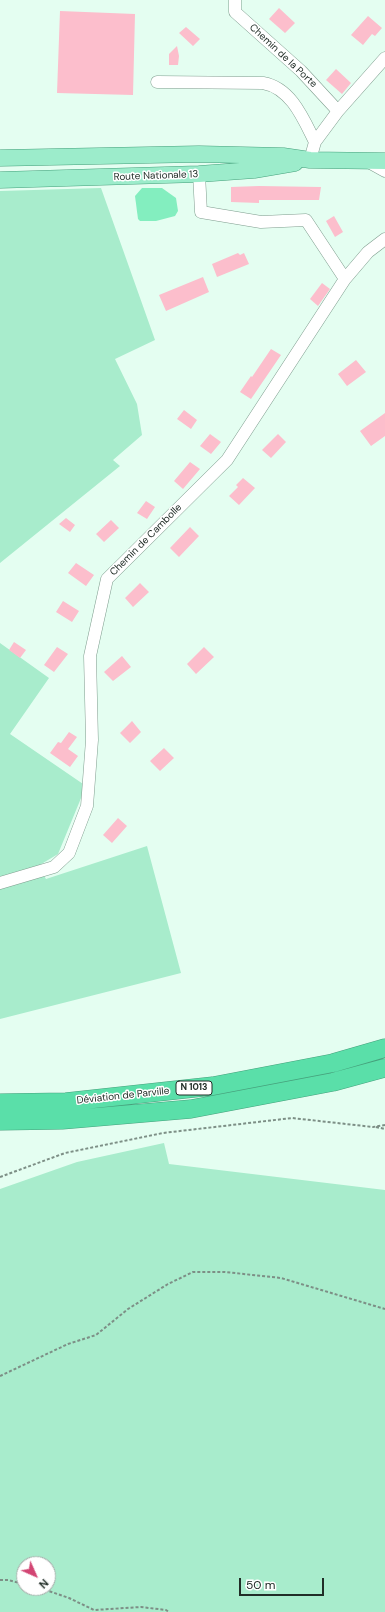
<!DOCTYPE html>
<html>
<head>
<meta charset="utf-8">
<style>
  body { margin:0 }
  #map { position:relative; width:385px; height:1612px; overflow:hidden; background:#e4fef1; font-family:"DM Sans",sans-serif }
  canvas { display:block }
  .north { position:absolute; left:16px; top:1556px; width:40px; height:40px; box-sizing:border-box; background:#fff; border:1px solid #a6aba9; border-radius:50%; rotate:135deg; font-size:11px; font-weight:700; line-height:16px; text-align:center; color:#212d27 }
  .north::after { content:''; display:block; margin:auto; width:14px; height:18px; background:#d24573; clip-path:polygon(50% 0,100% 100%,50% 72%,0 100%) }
  .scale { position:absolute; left:239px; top:1578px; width:85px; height:18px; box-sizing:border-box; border:2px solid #212d27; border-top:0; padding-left:5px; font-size:12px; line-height:14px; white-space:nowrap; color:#212d27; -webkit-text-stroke:3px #fff; paint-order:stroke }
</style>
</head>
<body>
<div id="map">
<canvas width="385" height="1612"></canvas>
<div class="north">N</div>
<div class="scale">50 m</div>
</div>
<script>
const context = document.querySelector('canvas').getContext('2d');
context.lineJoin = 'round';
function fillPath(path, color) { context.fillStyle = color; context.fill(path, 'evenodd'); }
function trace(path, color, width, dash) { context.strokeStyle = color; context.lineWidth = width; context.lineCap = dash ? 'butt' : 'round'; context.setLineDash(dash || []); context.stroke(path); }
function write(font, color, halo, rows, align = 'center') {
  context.font = font + ' "DM Sans",sans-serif'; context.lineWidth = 3; context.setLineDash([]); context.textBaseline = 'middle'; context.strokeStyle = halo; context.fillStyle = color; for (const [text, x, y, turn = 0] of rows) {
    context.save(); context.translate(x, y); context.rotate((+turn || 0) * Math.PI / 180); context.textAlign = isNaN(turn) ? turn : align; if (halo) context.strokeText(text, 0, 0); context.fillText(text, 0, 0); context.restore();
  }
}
fillPath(new Path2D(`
  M101 188 155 340 115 359 137 404 142 435 113 460 120 466 0 563V191Z
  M0 643 49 678 10 734 86 786 58 854 38 866 46 879 147 846 181 973 0 1019Z
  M164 1143 169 1164 385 1190V1612H0V1189L77 1162ZM24 1564H48V1588H24Z`), '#a8eccc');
fillPath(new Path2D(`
  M142 188H162L176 198 178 211 175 216 156 221H140L138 219 135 196Z`), '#83eebf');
fillPath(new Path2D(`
  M279 8 295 23 285 33 269 19Z
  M60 11 135 14 133 95 57 93Z
  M368 16 382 28 375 36 372 34 363 45 351 35Z
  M186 27 200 39 193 46 179 33Z
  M177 46 179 56 178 65H169V54Z
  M336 69 351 83 342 94 326 80Z
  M231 187 259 186 321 187 319 200H259V203L231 202Z
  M334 216 343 232 335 237 326 221Z
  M238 253 240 255 244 253 249 264 217 277 212 264Z
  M203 277 209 292 166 311 159 295Z
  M322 283 330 289 318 306 310 299Z
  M271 349 281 355 251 399 240 392 251 376 252 377Z
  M356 360 366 372 347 386 338 374Z
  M184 410 197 420 191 429 177 419Z
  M385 413V436L371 446 360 431Z
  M210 434 221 442 211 454 200 446Z
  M278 434 286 442 271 458 262 450Z
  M190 462 200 469 183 489 174 481Z
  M243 478 255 488 239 505 229 496 238 487 236 485Z
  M146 501 155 507 147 519 137 513Z
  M66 518 75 525 70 532 59 524Z
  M111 520 119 528 104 542 96 534Z
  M190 527 199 536 179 557 170 548Z
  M76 563 94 575 86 586 68 573Z
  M140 583 149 592 133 607 125 598Z
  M63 601 79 611 72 622 56 612Z
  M14 642 26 650 20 658 9 650Z
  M57 647 68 654 54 672 44 665Z
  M204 647 214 657 196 674 187 664Z
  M122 656 131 667 113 681 104 672Z
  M132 721 141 732 130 743 120 733Z
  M69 732 77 737 68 749 78 756 70 767 50 753 58 742 61 743Z
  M164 748 174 758 160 771 150 761Z
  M118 818 127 826 112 843 103 835Z`), '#fcbecc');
const minor = new Path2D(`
  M235 0V12L301 71 338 111
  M157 82 263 83C291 88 303 118 315 142
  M310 160 315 142 338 111 385 58
  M367 161 385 171
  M199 174 201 212 261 222 306 220 345 279
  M0 883 54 867 69 853 87 806 92 740 90 656 107 579 227 460 345 279 368 252 385 239`);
const major = new Path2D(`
  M0 158 199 154 283 156 310 160 385 161
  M0 180 199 174 254 170 295 163`);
const highway = new Path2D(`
  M0 1103 66 1102 213 1086 333 1063 385 1048
  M0 1121 62 1120 191 1109 333 1082 385 1068`);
trace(minor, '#7f9d8e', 13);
trace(major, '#46a17c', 17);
trace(highway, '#46a17c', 19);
trace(new Path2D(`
  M376 1127 385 1129
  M0 1177 65 1153 163 1133 292 1118 373 1127 385 1125
  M0 1376 68 1344 96 1335 128 1309 168 1284 193 1272H225L281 1278 385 1309
  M0 1580H8L24 1584
  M40 1588 69 1598 94 1610 141 1607 166 1610 169 1612`), '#7d8f86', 2, [3, 2]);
trace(minor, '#fff', 12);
trace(major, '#9ceccb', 16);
trace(highway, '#5adfa9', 18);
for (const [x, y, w] of [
  [194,1088,36]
]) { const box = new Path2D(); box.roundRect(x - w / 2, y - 7, w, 14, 3); context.fillStyle = '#fff'; context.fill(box); trace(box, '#212d27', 1); }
write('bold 9px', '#212d27', null, [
  ["N 1013",194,1088]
]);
write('10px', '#212d27', '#fff', [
  ["Chemin de la Porte",283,56,43],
  ["Route Nationale 13",156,176,-2],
  ["Chemin de Cambolle",146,540,-45],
  ["Déviation de Parville",123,1096,-6]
]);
</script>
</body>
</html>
